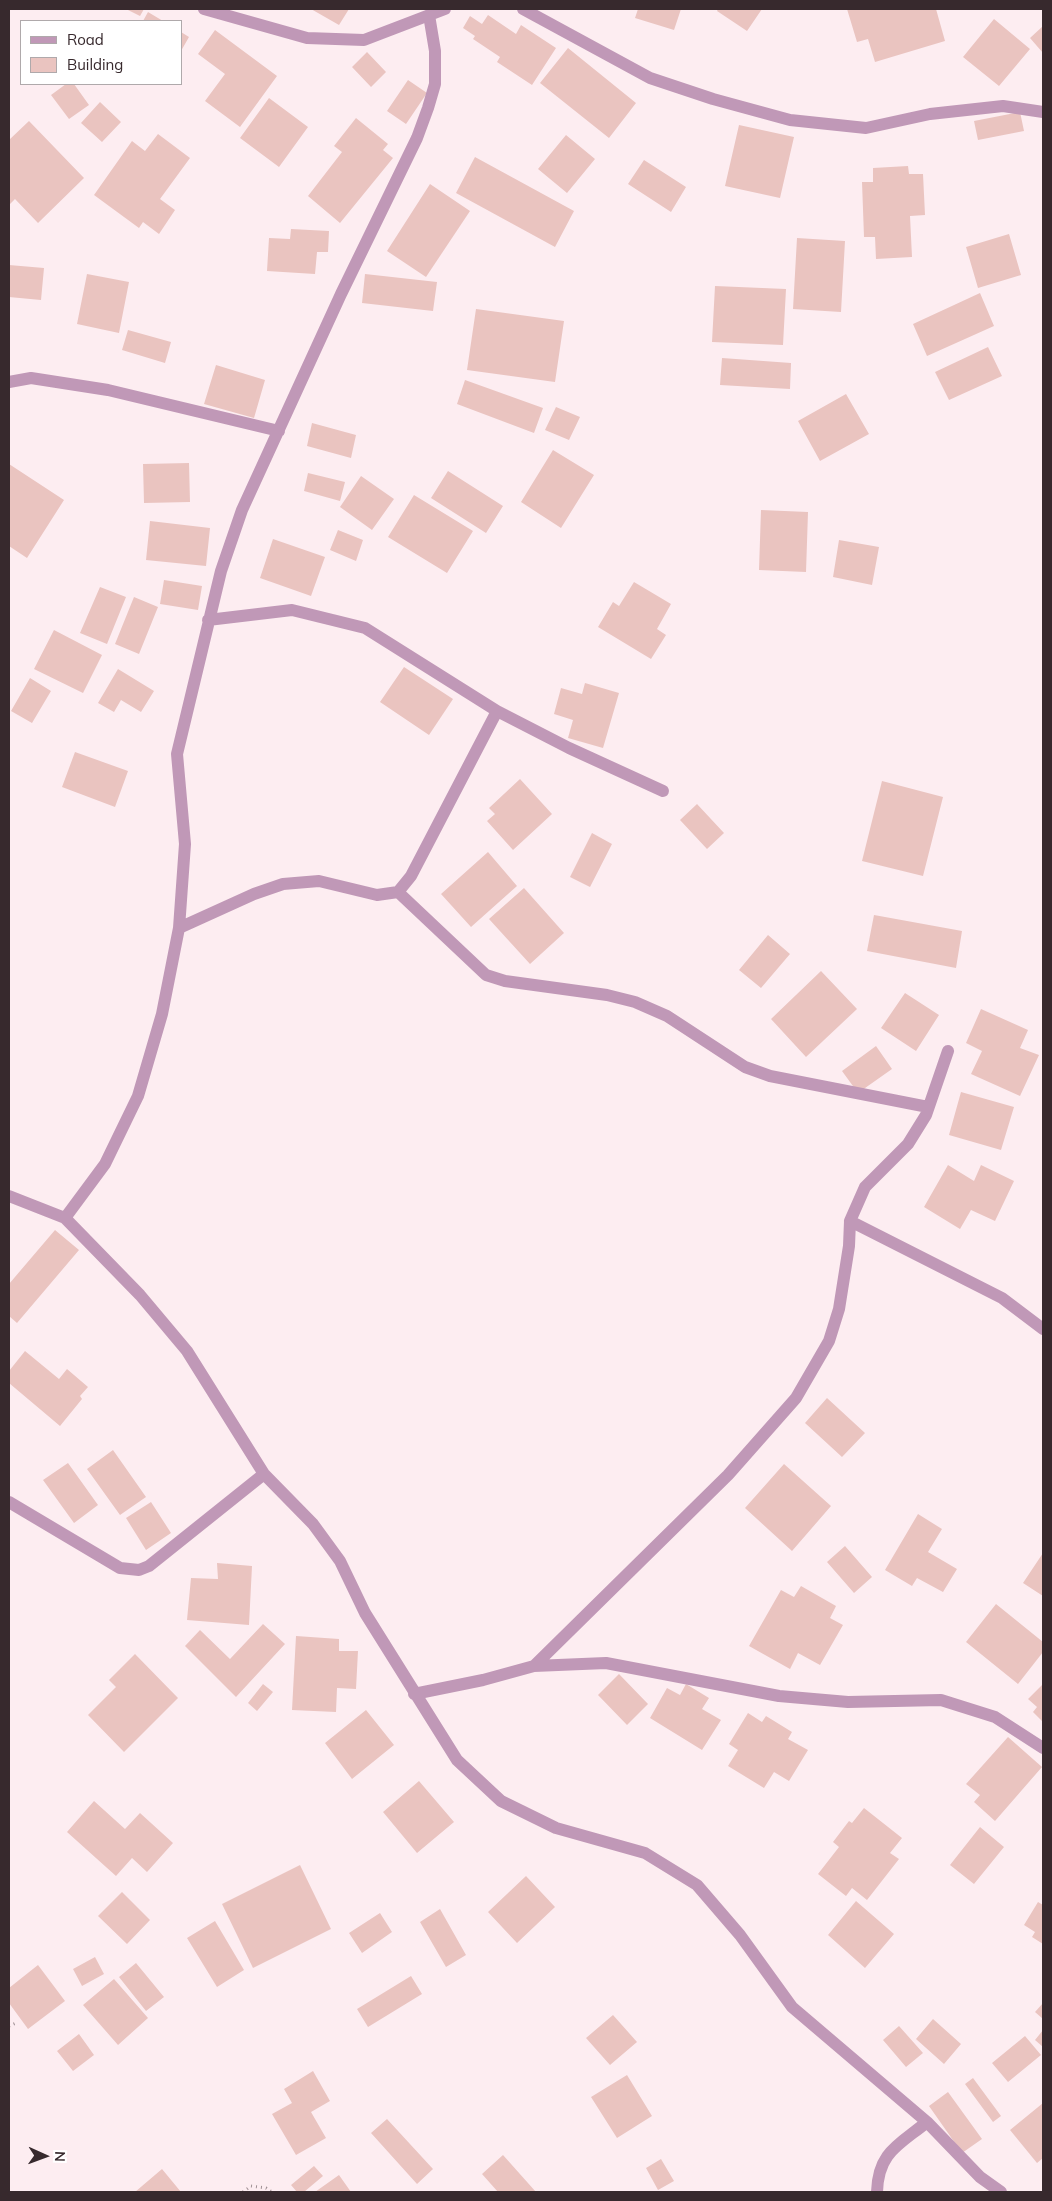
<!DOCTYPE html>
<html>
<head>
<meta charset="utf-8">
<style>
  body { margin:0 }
  #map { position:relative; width:1052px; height:2201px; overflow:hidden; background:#fdedf1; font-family:Mulish,sans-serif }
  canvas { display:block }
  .frame { position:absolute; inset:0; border:10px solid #37292d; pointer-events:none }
  .legend { position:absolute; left:20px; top:20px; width:162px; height:65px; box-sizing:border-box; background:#fff; border:1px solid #afa9ab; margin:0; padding:6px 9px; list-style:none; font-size:15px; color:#37292d }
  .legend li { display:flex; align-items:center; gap:10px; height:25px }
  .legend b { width:25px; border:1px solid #afa9ab }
  .north { position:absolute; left:20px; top:2131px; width:50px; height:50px; -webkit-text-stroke:4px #fff; paint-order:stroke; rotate:92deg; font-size:14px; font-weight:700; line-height:20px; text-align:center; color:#37292d }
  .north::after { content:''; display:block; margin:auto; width:18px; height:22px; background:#37292d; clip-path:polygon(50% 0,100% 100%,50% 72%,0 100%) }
</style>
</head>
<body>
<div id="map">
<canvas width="1052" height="2201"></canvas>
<div class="frame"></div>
<ul class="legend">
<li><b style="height:6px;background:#c098b7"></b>Road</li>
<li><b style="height:14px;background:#eac4c0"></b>Building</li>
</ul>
<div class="north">N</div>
</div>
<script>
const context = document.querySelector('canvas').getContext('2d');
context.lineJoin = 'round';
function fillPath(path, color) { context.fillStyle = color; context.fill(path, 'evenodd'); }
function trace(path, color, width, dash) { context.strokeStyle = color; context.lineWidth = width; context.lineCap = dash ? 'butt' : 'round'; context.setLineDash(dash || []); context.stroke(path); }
fillPath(new Path2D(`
  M126 9H144L140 16Z
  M311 9H349L339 25Z
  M638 9H681L674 30 635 18Z
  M718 9H762L747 31 717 11Z
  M847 9H936L945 41 875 62 868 39 857 42Z
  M148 12 163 21H143Z
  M488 15 516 34 521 25 556 48 532 85 497 62 500 57 473 39 475 36 463 28 470 16 482 24Z
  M994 19 1030 49 999 86 963 57Z
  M1043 26V53L1030 38Z
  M215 30 277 76 240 127 205 101 225 74 198 54Z
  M181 32 189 37 181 51Z
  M568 48 636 103 609 138 540 83Z
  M367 52 386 72 371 87 352 67Z
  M408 80 427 93 406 124 387 111Z
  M66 84H74L89 105 69 119 51 95Z
  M269 98 308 127 279 167 240 138Z
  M100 102 121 122 102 142 81 123Z
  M1020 112 1024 131 978 140 974 121Z
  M356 118 388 144 383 150 393 158 340 223 308 196 342 152 334 146Z
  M29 121 84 178 38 223 15 199 9 205V140Z
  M739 125 794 137 780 198 725 186Z
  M158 134 190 158 160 199 175 210 159 234 143 222 139 228 94 195 132 141 145 151Z
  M566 135 595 159 567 193 538 169Z
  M475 157 574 211 555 247 456 193Z
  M644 160 686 187 671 212 628 184Z
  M908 166 909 174H923L925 215 910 216 912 257 876 259 875 237H864L862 182H873V168Z
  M430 184 470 211 426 277 387 251Z
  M291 229 329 231 328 252H317L315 274 267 271 269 238 290 239Z
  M1009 234 1021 275 978 288 966 247Z
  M797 238 845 241 841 312 793 309Z
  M9 265 44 268 41 300 9 297Z
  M87 274 129 282 119 333 77 324Z
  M365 274 437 282 433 311 362 303Z
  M715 286 786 289 783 345 712 342Z
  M980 293 994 326 927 356 913 324Z
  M476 309 564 321 555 382 467 370Z
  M128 330 171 342 165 363 122 350Z
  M988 347 1002 376 949 400 935 372Z
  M722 358 791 363 790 389 720 385Z
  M216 365 265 380 254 418 204 404Z
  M465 380 543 408 534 433 457 404Z
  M846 394 869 434 820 461 798 421Z
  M556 407 580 417 569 440 545 430Z
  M312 423 356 435 351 458 307 446Z
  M553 450 594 475 561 528 521 502Z
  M189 463 190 502 144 503 143 464Z
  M9 464 64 500 27 558 9 546Z
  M448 471 503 506 486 533 431 498Z
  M308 473 345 482 340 501 304 491Z
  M361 476 394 499 372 530 340 507Z
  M414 495 473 531 447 573 388 537Z
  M761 510 808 512 806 572 759 570Z
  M150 521 210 528 206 566 146 560Z
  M338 530 363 540 356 561 330 550Z
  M273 539 325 557 311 596 260 578Z
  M839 540 879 547 872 585 833 577Z
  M164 580 202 586 198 610 160 604Z
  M634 582 671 604 657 629 666 635 651 659 598 627 613 602 619 606Z
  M100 587 126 597 107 644 80 633Z
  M134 597 158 607 139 654 115 644Z
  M54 630 102 655 83 693 34 669Z
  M404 667 453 699 429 735 380 702Z
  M118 669 154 691 141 712 121 700 114 712 98 703Z
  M30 678 51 691 32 723 11 711Z
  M585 683 619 693 603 748 568 738 573 720 554 714 561 688 582 694Z
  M75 752 128 771 115 807 62 787Z
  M520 779 552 814 513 850 487 821 495 814 489 808Z
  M882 781 943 797 923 876 862 861Z
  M697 804 724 833 707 849 680 820Z
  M592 833 612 844 590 887 570 877Z
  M488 852 517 886 471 927 441 894Z
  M524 888 564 933 530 964 489 919Z
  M874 915 962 931 956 968 867 951Z
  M768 935 790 954 761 988 739 970Z
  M821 971 857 1009 806 1057 771 1019Z
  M905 993 939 1015 916 1051 881 1028Z
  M981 1009 1028 1030 1020 1048 1039 1055 1020 1096 971 1074 982 1051 966 1043Z
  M876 1046 892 1069 858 1093 842 1071Z
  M961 1092 1014 1107 1001 1150 949 1135Z
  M948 1165 974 1181 981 1165 1014 1181 995 1221 971 1210 960 1229 924 1207Z
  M55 1230 79 1250 17 1323 9 1316V1284Z
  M25 1351 59 1379 67 1369 88 1387 80 1396 82 1399 60 1426 9 1383V1371Z
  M827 1398 865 1433 842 1457 805 1423Z
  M113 1450 146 1497 120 1515 87 1469Z
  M68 1463 98 1505 74 1523 43 1480Z
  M784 1464 831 1506 792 1551 745 1508Z
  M151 1502 171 1533 146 1550 126 1518Z
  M918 1514 942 1529 928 1552 957 1569 943 1592 917 1578 912 1586 885 1570Z
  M845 1546 872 1577 854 1593 827 1562Z
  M1043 1553V1596L1023 1583Z
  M217 1563 252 1566 249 1625 187 1620 191 1578 218 1579Z
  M801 1586 836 1606 830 1618 843 1625 820 1665 798 1653 790 1669 749 1646 781 1590 794 1597Z
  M996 1604 1043 1642V1652L1018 1684 966 1642Z
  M263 1624 285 1644 236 1697 185 1646 200 1630 230 1659Z
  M296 1636 339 1639V1651H358L356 1689 337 1688 336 1712 292 1710Z
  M135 1654 178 1698 124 1752 88 1715 116 1687 109 1680Z
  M619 1674 648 1704 627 1725 598 1695Z
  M263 1684 273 1692 257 1711 248 1703Z
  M686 1684 709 1698 702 1709 721 1720 702 1750 650 1718 667 1688 680 1695Z
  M1043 1684V1722L1033 1712 1037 1707 1028 1699Z
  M366 1710 394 1745 352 1779 325 1743Z
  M748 1713 762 1722 766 1716 792 1732 788 1739 808 1750 789 1781 774 1772 764 1788 728 1766 738 1750 729 1744Z
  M1008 1737 1042 1767 995 1821 974 1802 980 1795 966 1784Z
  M419 1781 454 1822 417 1853 383 1812Z
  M94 1801 125 1829 140 1813 173 1843 147 1872 132 1858 116 1876 67 1832Z
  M864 1808 902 1838 890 1853 899 1859 867 1900 852 1888 846 1896 818 1874 839 1847 833 1842 849 1821 852 1823Z
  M980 1827 1004 1847 974 1884 950 1865Z
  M300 1865 331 1929 253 1968 222 1904Z
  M526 1876 555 1907 517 1943 488 1912Z
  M122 1892 150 1920 127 1944 98 1916Z
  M856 1901 894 1934 865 1968 828 1935Z
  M1038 1902 1043 1905V1944L1032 1937 1035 1932 1024 1925Z
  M440 1909 466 1955 446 1967 420 1922Z
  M380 1913 392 1932 362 1953 349 1933Z
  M215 1921 244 1970 217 1987 187 1938Z
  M95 1957 104 1974 82 1986 73 1969Z
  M136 1963 164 1997 146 2011 119 1977Z
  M38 1965 65 2001 28 2029 9 2003V1988Z
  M411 1976 422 1994 368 2027 357 2009Z
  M114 1979 148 2018 118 2045 83 2005Z
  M1043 2003V2019L1035 2012Z
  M613 2015 637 2042 610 2065 586 2038Z
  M933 2019 961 2044 944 2064 916 2039Z
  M899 2026 923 2053 906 2067 883 2040Z
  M1043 2030V2047L1035 2040Z
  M79 2034 94 2055 73 2071 57 2051Z
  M1025 2036 1041 2055 1008 2082 992 2063Z
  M313 2071 330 2101 311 2112 326 2138 296 2155 272 2114 292 2103 284 2089Z
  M627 2075 652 2116 617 2138 591 2097Z
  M973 2078 1001 2116 993 2122 965 2084Z
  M948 2092 982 2139 962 2153 929 2106Z
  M1043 2103V2158L1037 2163 1010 2130Z
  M387 2119 433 2169 417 2184 371 2133Z
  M503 2155 536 2192H498L482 2174Z
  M661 2159 674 2181 658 2190 646 2168Z
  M314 2166 323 2176 304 2192H297L291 2185Z
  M162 2169 181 2192H135Z
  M339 2175 351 2192H315Z`), '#eac4c0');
trace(new Path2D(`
  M9 2026 16 2023
  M243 2192 251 2186 266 2188 272 2192`), '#9f9094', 3, [1, 4]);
trace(new Path2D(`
  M204 9 307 38 364 40 445 9
  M523 9 650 78 713 99 790 120 866 128 930 114 1003 106 1043 112
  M9 382 31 378 108 390 279 431
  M208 620 292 610 365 628 497 711 569 748 663 791
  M398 892 486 975 505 981 607 995 635 1002 667 1016 745 1067 770 1076 928 1107
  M179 928 254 894 283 884 319 881 377 895 398 892 411 876 497 711
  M9 1196 65 1218 140 1295 187 1351 264 1474 313 1524 340 1561 365 1613 457 1760 501 1801 556 1828 645 1853 697 1885 740 1935 792 2007 927 2122 980 2177 1001 2192
  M65 1218 105 1164 138 1096 162 1014 179 928 185 844 177 754 221 571 242 510 341 294 417 138 428 108 435 84V51L429 15
  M850 1221 1002 1298 1043 1329
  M9 1502 120 1568 139 1570 149 1566 264 1474
  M534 1666 728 1475 796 1398 829 1341 839 1309 849 1246 850 1221 865 1187 908 1144 926 1115 948 1051
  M414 1694 483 1680 534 1666 606 1663 779 1696 848 1702 941 1700 995 1717 1043 1748
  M877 2192C878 2152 899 2145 927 2122`), '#c098b7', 12);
</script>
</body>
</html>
